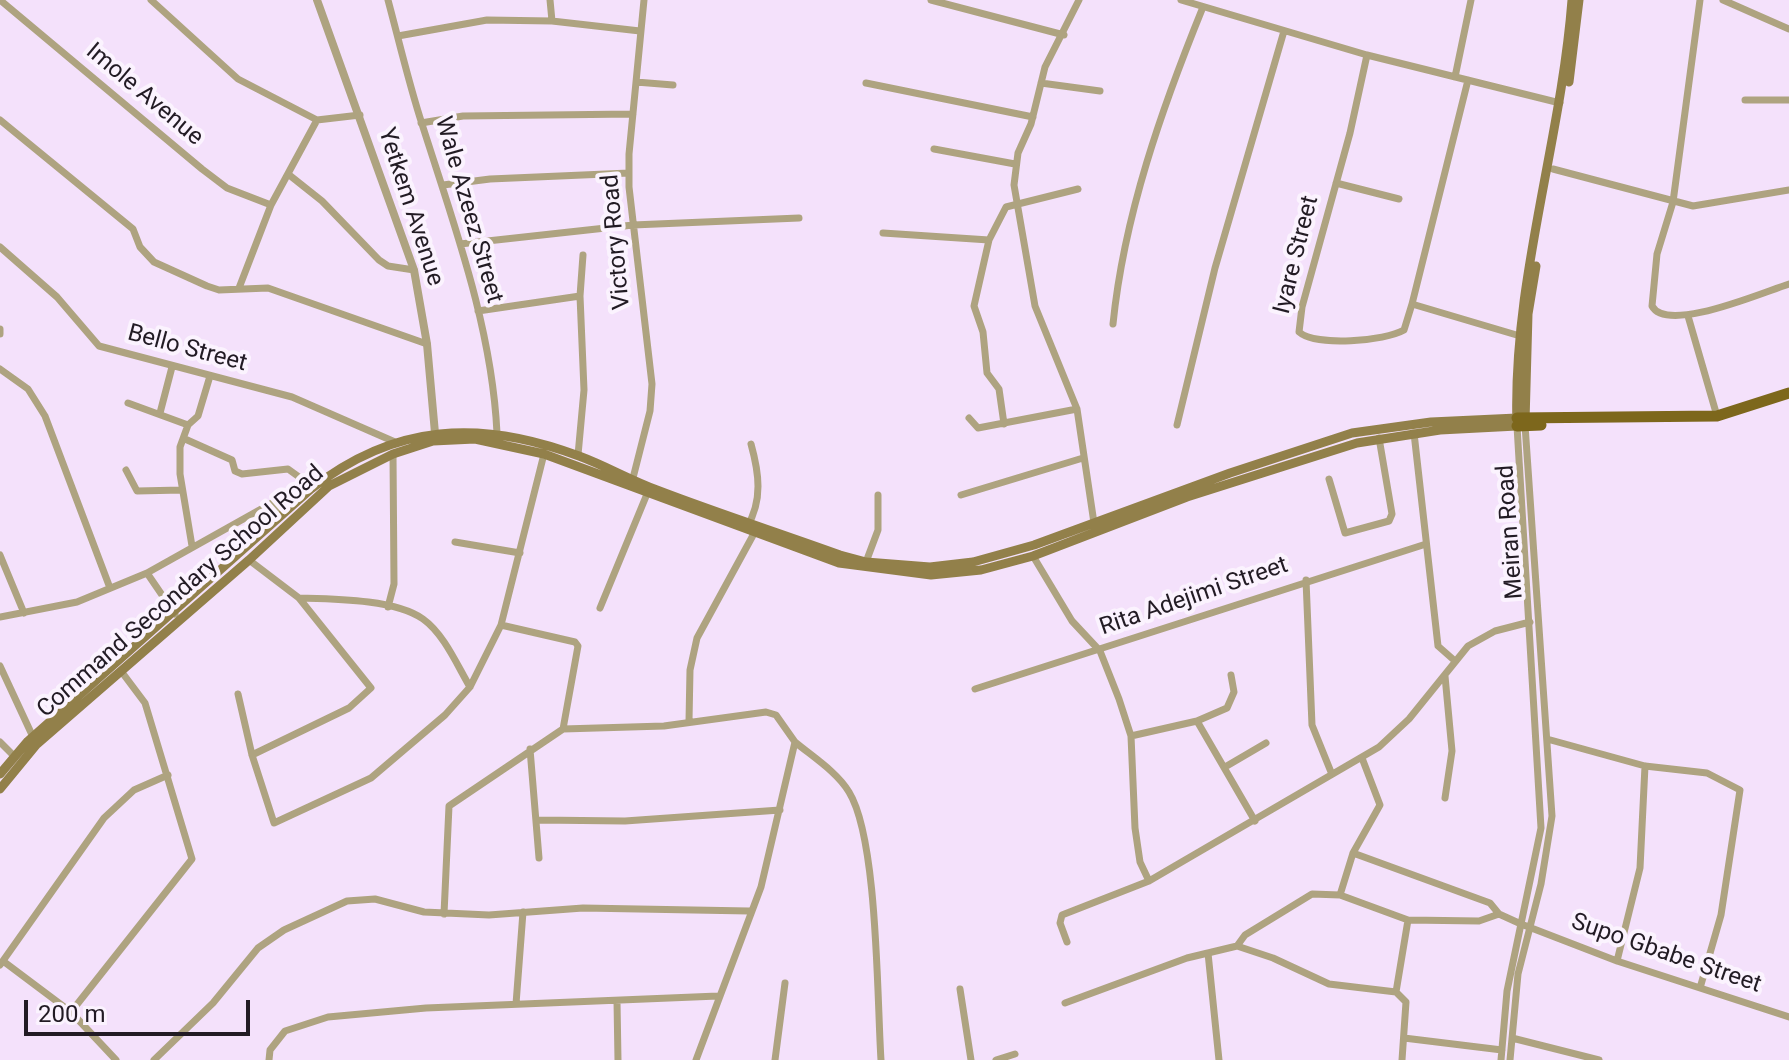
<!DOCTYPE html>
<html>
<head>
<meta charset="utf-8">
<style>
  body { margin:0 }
  #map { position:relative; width:1789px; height:1060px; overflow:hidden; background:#f4e1fb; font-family:Roboto,sans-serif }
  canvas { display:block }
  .scale { position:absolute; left:24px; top:1000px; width:226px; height:36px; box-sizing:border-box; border:4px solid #221b24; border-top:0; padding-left:10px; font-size:24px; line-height:28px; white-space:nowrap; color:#221b24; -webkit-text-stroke:6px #fbf3fe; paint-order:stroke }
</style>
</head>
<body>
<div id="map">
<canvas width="1789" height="1060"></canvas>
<div class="scale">200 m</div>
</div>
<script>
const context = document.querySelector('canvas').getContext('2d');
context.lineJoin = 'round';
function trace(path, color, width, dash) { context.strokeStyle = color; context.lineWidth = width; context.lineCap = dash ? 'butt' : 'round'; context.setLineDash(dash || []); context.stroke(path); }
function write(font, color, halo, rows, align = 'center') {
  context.font = font + ' Roboto,sans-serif'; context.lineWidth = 8; context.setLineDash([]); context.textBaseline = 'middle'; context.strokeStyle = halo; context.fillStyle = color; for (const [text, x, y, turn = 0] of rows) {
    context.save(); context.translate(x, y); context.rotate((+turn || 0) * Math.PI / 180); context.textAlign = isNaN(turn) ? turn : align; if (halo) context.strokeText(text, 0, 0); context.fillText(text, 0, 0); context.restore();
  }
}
trace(new Path2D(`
  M0 0 202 169 227 188 271 205
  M151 0 238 79 317 120
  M388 0C399 41 409 84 422 124 454 225 492 327 497 433
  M550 0 552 21
  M931 0 1064 35
  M1079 0 1045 67 1031 124 1018 153 1014 185 1035 306 1077 409 1094 523
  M1181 0 1367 55 1560 103
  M1700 0 1673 202 1657 254 1652 306C1667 334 1763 292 1789 284
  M1723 0 1789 29
  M398 36 487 20 552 21 640 31
  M1367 55 1350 133 1302 307 1299 332C1316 347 1385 341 1404 330L1412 304
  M1455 77 1471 0
  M1468 80 1412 304 1520 336
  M636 82 673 85
  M866 83 1033 117
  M1041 83 1100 91
  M1745 100H1789
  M0 120 133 229 140 247 154 262 207 286 219 290 268 288 427 344
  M421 123 463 116 633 114
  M934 149 1015 164
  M1553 169 1693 206 1789 190
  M288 174 322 201 379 260 388 266 414 270
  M1336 183 1399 199
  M443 185 490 179 629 173
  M883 233 989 240
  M460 244 633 225 799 218
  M0 247 57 297 99 346 292 397 395 442
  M239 288 271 205 317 120 360 115
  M580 296 583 255
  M478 311 580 296 584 390 578 455
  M1688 316 1717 416
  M1113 324C1124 215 1162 108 1203 7
  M0 329V334
  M0 369 28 389 45 416 110 588
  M128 403 188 425 180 447V474L192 546
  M160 413 172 367
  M969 418 978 428 1077 409
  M1004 424 999 389 987 373 983 332 974 306 989 240 1006 207 1078 189
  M188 425 198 416 210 376
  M1177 425 1215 268 1284 31
  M1414 433 1438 646 1455 661
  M185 439 232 460 235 471 242 474 288 469 313 487
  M126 470 137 491 182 490
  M633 478 650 411 652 384 629 187V154L644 0
  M1329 479 1345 533 1389 521 1392 514 1379 438
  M961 495 1083 458
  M263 510 290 507
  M747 527C763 500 759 473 751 444
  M455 542 520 553
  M0 555 24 613
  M1033 556 1072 621 1100 651 1119 699 1131 736 1135 828 1140 862 1149 881
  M249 560 299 598 371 688 349 708 252 755
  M866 562 878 530V495
  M147 573 279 499 309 490
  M1306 580 1312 725 1331 772
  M299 598C333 599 395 599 423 619 444 634 457 665 470 687
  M388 607 394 584 393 454
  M600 608 647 494
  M0 617 77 602 147 573 175 614
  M501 625 575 642 578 646 563 729
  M0 666 33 737
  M975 689 1426 544
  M238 694 252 755 274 823 371 778 445 715 470 687 501 625 544 454
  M689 721 690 670 697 638 757 528
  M1197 721 1255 821
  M1131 736 1197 721 1227 708 1234 692 1231 675
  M1547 739 1645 766 1707 773 1740 790 1721 915 1700 988
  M0 742 14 756
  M795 742C813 757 837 772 849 792 878 839 877 1000 881 1060
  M530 749 539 858
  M1362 758 1380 805 1353 853 1490 903 1499 914 1521 924 1617 961 1789 1017
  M1225 767 1266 743
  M1445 798 1452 751 1445 676
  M538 820 625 821 780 810
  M1340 895 1353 853
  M444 914 449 806 563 729 664 726 766 712 776 715 795 742 761 887 696 1060
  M1067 942 1060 923 1062 915 1149 881 1379 747 1409 719 1468 646 1495 631 1530 622
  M1237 946 1245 935 1312 894 1340 895 1408 920 1479 921 1499 914
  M1208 953 1219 1060
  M3 961 71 1012 116 1060
  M1617 961 1640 868 1645 766
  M0 965 104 818 134 790 168 775
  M960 989 971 1060
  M617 1001 618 1060
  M1065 1003 1187 958 1237 946 1273 958 1329 984 1396 992
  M516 1004 523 912
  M71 1012 192 859 145 703 121 671
  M1404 1038 1502 1050
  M1512 1038 1599 1060
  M154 1060 213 1003 258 948 284 930 347 901 375 899 424 912 489 915 583 908 749 911
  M269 1060 270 1050 285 1031 328 1017 426 1008 718 996
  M775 1060 785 983
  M996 1060 1015 1054
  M1402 1060 1406 1002 1396 992 1408 920
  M1501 1060 1507 991 1541 828 1517 426
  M1510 1060 1518 974 1541 884 1552 816 1525 425`), '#aea380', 7);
trace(new Path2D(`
  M317 0 414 270 427 344 435 433`), '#aea380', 8);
trace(new Path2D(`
  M1569 82 1579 0
  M1525 422 1528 314 1536 266
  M0 774 28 741 311 489C395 423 481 419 579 456 606 466 630 480 657 490 717 513 779 533 840 555L866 562 930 567 973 562 1034 545 1230 473 1352 433 1431 422 1517 418
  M0 789 37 744 249 560 329 486 393 454 433 441 475 439 544 454 839 563 931 575 981 570 1033 556 1187 497 1357 443 1440 430 1517 426C1512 282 1561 143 1572 0`), '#92804a', 9);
trace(new Path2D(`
  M1517 418 1717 416 1789 393
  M1517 426 1541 425`), '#7d671c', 11);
write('24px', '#221b24', '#fbf3fe', [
  ["Imole Avenue",144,95,40],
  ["Yetkem Avenue",410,207,72],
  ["Wale Azeez Street",468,210,74],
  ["Victory Road",617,242,-95],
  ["Iyare Street",1297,255,-76],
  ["Bello Street",187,349,15],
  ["Meiran Road",1511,532,-94],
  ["Command Secondary School Road",181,592,-41],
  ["Rita Adejimi Street",1194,597,-19],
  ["Supo Gbabe Street",1666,954,19]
]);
</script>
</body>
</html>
